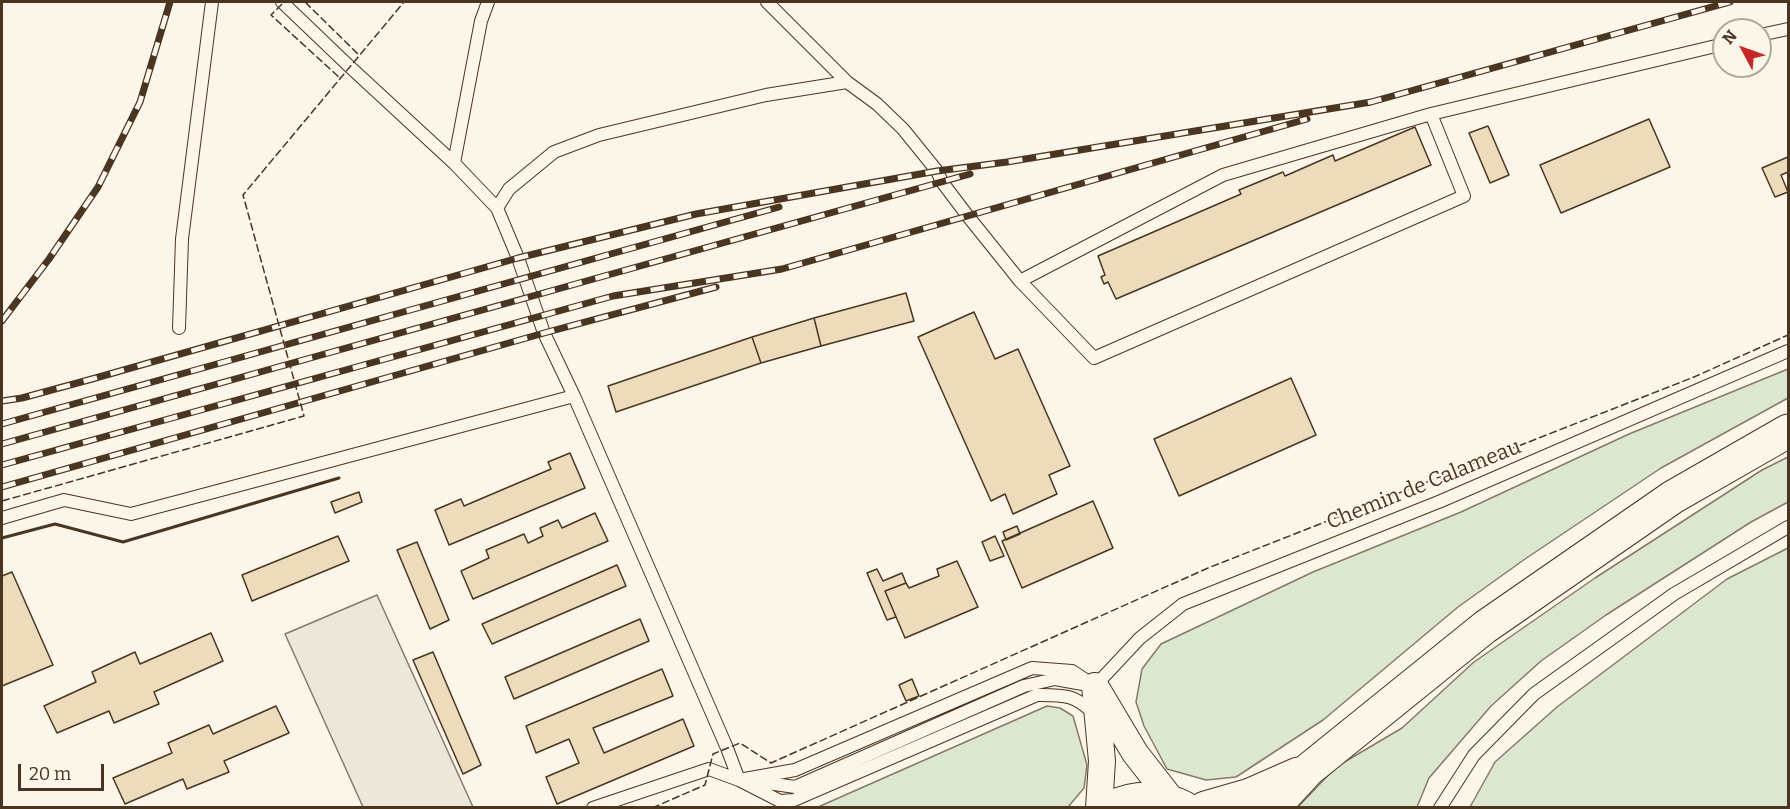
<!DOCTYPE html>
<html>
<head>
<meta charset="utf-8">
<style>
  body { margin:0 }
  #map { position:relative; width:1790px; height:809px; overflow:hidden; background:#fbf6e9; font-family:Bitter,serif }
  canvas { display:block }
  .frame { position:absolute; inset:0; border:3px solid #4a3520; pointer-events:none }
  .north { position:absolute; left:1712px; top:18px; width:60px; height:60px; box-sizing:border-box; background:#fbf6e9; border:2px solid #b4a999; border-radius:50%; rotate:311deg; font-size:16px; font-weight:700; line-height:24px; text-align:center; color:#4a3520 }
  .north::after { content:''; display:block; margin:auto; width:21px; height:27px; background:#c62828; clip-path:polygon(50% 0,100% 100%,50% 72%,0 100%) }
  .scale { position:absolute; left:18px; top:764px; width:86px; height:27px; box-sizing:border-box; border:3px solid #4a3520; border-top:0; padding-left:8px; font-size:18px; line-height:21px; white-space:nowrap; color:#4a3520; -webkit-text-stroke:4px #fbf6e9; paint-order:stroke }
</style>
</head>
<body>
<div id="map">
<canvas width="1790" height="809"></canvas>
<div class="frame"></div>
<div class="north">N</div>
<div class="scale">20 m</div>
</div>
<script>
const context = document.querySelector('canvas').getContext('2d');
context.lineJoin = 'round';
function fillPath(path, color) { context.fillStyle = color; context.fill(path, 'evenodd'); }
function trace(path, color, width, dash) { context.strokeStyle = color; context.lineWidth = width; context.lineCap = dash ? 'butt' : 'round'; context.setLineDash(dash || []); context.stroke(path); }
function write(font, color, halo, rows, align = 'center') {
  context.font = font + ' Bitter,serif'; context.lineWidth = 4.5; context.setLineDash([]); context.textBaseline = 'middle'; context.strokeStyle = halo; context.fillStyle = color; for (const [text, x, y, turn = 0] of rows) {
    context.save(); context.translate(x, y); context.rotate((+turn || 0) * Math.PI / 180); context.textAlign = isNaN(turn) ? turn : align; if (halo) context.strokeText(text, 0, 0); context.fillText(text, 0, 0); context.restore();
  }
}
const green = new Path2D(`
  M1788 369V398L1661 468 1525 559 1458 607 1323 720 1236 777 1206 780 1167 769 1144 726 1136 702 1142 669 1161 644 1313 572 1461 512 1629 434Z
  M1788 457V502L1751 522 1606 615 1541 661 1491 706 1429 778 1417 807 1297 808 1336 767 1402 728 1474 662 1595 578 1762 470Z
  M1788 548V807H1470L1495 762 1557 707 1727 579Z
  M1047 706 1060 708 1073 716 1087 765 1084 788 1068 807H818Z`);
fillPath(green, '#dce7d0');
trace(green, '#887966', 1.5);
const parking = new Path2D(`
  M377 595 473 807H363L285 634Z`);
fillPath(parking, '#ede7d9');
trace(parking, '#887966', 1.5);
const building = new Path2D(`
  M1649 119 1670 167 1561 213 1540 165Z
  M1488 126 1509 175 1490 183 1469 133Z
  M1415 127 1431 165 1116 299 1108 282 1104 284 1101 277 1105 275 1098 256 1241 194 1239 190 1283 172 1285 176 1333 155 1335 161Z
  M1788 157V172L1781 175 1788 192 1775 197 1762 168Z
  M906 293 914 321 821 346 814 318Z
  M974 312 995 359 1018 349 1070 466 1049 475 1057 494 1013 514 1005 494 991 501 918 337Z
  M814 318 821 346 761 363 752 337Z
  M752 337 761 363 616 412 608 386Z
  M1291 378 1316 435 1179 496 1154 439Z
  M570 453 585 488 449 545 435 510 461 499 464 506 551 469 548 462Z
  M359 492 362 502 335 513 331 502Z
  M1093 501 1113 548 1022 588 1002 541Z
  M595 513 608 541 473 599 461 571 489 558 486 550 524 534 528 543 543 536 540 528 558 520 562 528Z
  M1017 526 1020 534 1006 540 1003 532Z
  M338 536 349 561 252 601 242 575Z
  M995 536 1004 556 990 561 982 542Z
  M417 542 449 620 430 629 397 550Z
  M957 561 978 607 905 638 885 591 906 583 909 588 939 576 937 569Z
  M617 565 626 586 492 644 482 624Z
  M877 569 883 581 902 573 906 583 885 591 896 617 887 620 867 573Z
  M12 572 53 665 2 686V576Z
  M640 619 649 641 514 699 505 677Z
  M211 633 223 661 154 692 159 704 114 723 109 711 57 733 44 706 96 682 92 672 135 652 140 664Z
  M433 652 481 765 463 774 413 660Z
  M662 669 673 696 593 728 604 753 683 719 694 746 557 804 546 777 579 763 569 739 536 753 526 726Z
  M912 679 919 696 906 701 899 685Z
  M276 706 289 733 224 761 229 772 187 789 183 779 125 804 113 778 172 753 168 743 209 725 213 734Z`);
fillPath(building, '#ecdcbc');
trace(building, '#4a3520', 1.5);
const service = new Path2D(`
  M282 2 350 67 454 163 497 208 518 258 544 333 574 396 727 748 739 780
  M767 2 847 82 877 104 903 129 937 171 942 182 967 215 1020 281 1223 175 1431 114 1724 44
  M1760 35 1788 29
  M454 163 481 21 488 2
  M497 208 509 189 554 152 599 135 766 95 847 82
  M1020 281 1094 358 1464 196 1431 114
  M179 328 182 239 212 2
  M2 518 64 500 131 514 574 396
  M1095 686 1140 638 1183 604 1441 501 1788 351
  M739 780 795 770 1032 668 1072 671 1095 686
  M754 781 795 787 1024 686 1055 679 1088 685
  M593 808 709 769 739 780 780 801 794 800 1037 695C1063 695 1075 694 1094 714
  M1440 808 1474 755 1534 694 1674 594 1788 527`);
const minor = new Path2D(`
  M1099 808 1102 761 1095 686 1135 753 1174 803`);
const secondary = new Path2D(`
  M1111 808C1134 796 1161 796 1184 808
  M1205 808 1250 795 1298 774
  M1273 808 1308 770 1485 627 1673 497 1788 431`);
trace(service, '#4a3520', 14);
trace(minor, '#4a3520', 28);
trace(secondary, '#4a3520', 35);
trace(service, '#fbf6e9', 12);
trace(minor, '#fbf6e9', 26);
trace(secondary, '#fbf6e9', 33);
const rail = new Path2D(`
  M2 321 49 259 98 187 140 102 170 2
  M2 401 22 398 92 379 518 258 696 214 937 171 1007 162 1371 102 1730 2
  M2 424 779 207
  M2 444 970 174
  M2 465 613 296 782 269 1307 119
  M2 487 544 333 716 287`);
trace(rail, '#4a3520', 7);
trace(rail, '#fbf6e9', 4.5, [14]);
trace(new Path2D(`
  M305 2 360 56
  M282 4 271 15 341 79
  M2 501 304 416 243 195 404 2
  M652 808 705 785 713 754 740 743 771 763 1208 568 1694 377 1788 335`), '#4a3520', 1.5, [8, 3]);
trace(new Path2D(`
  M2 538 55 524 123 542 339 478`), '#4a3520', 3);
write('21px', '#4a3520', '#fbf6e9', [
  ["Chemin de Calameau",1424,485,-22]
]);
</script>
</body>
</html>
